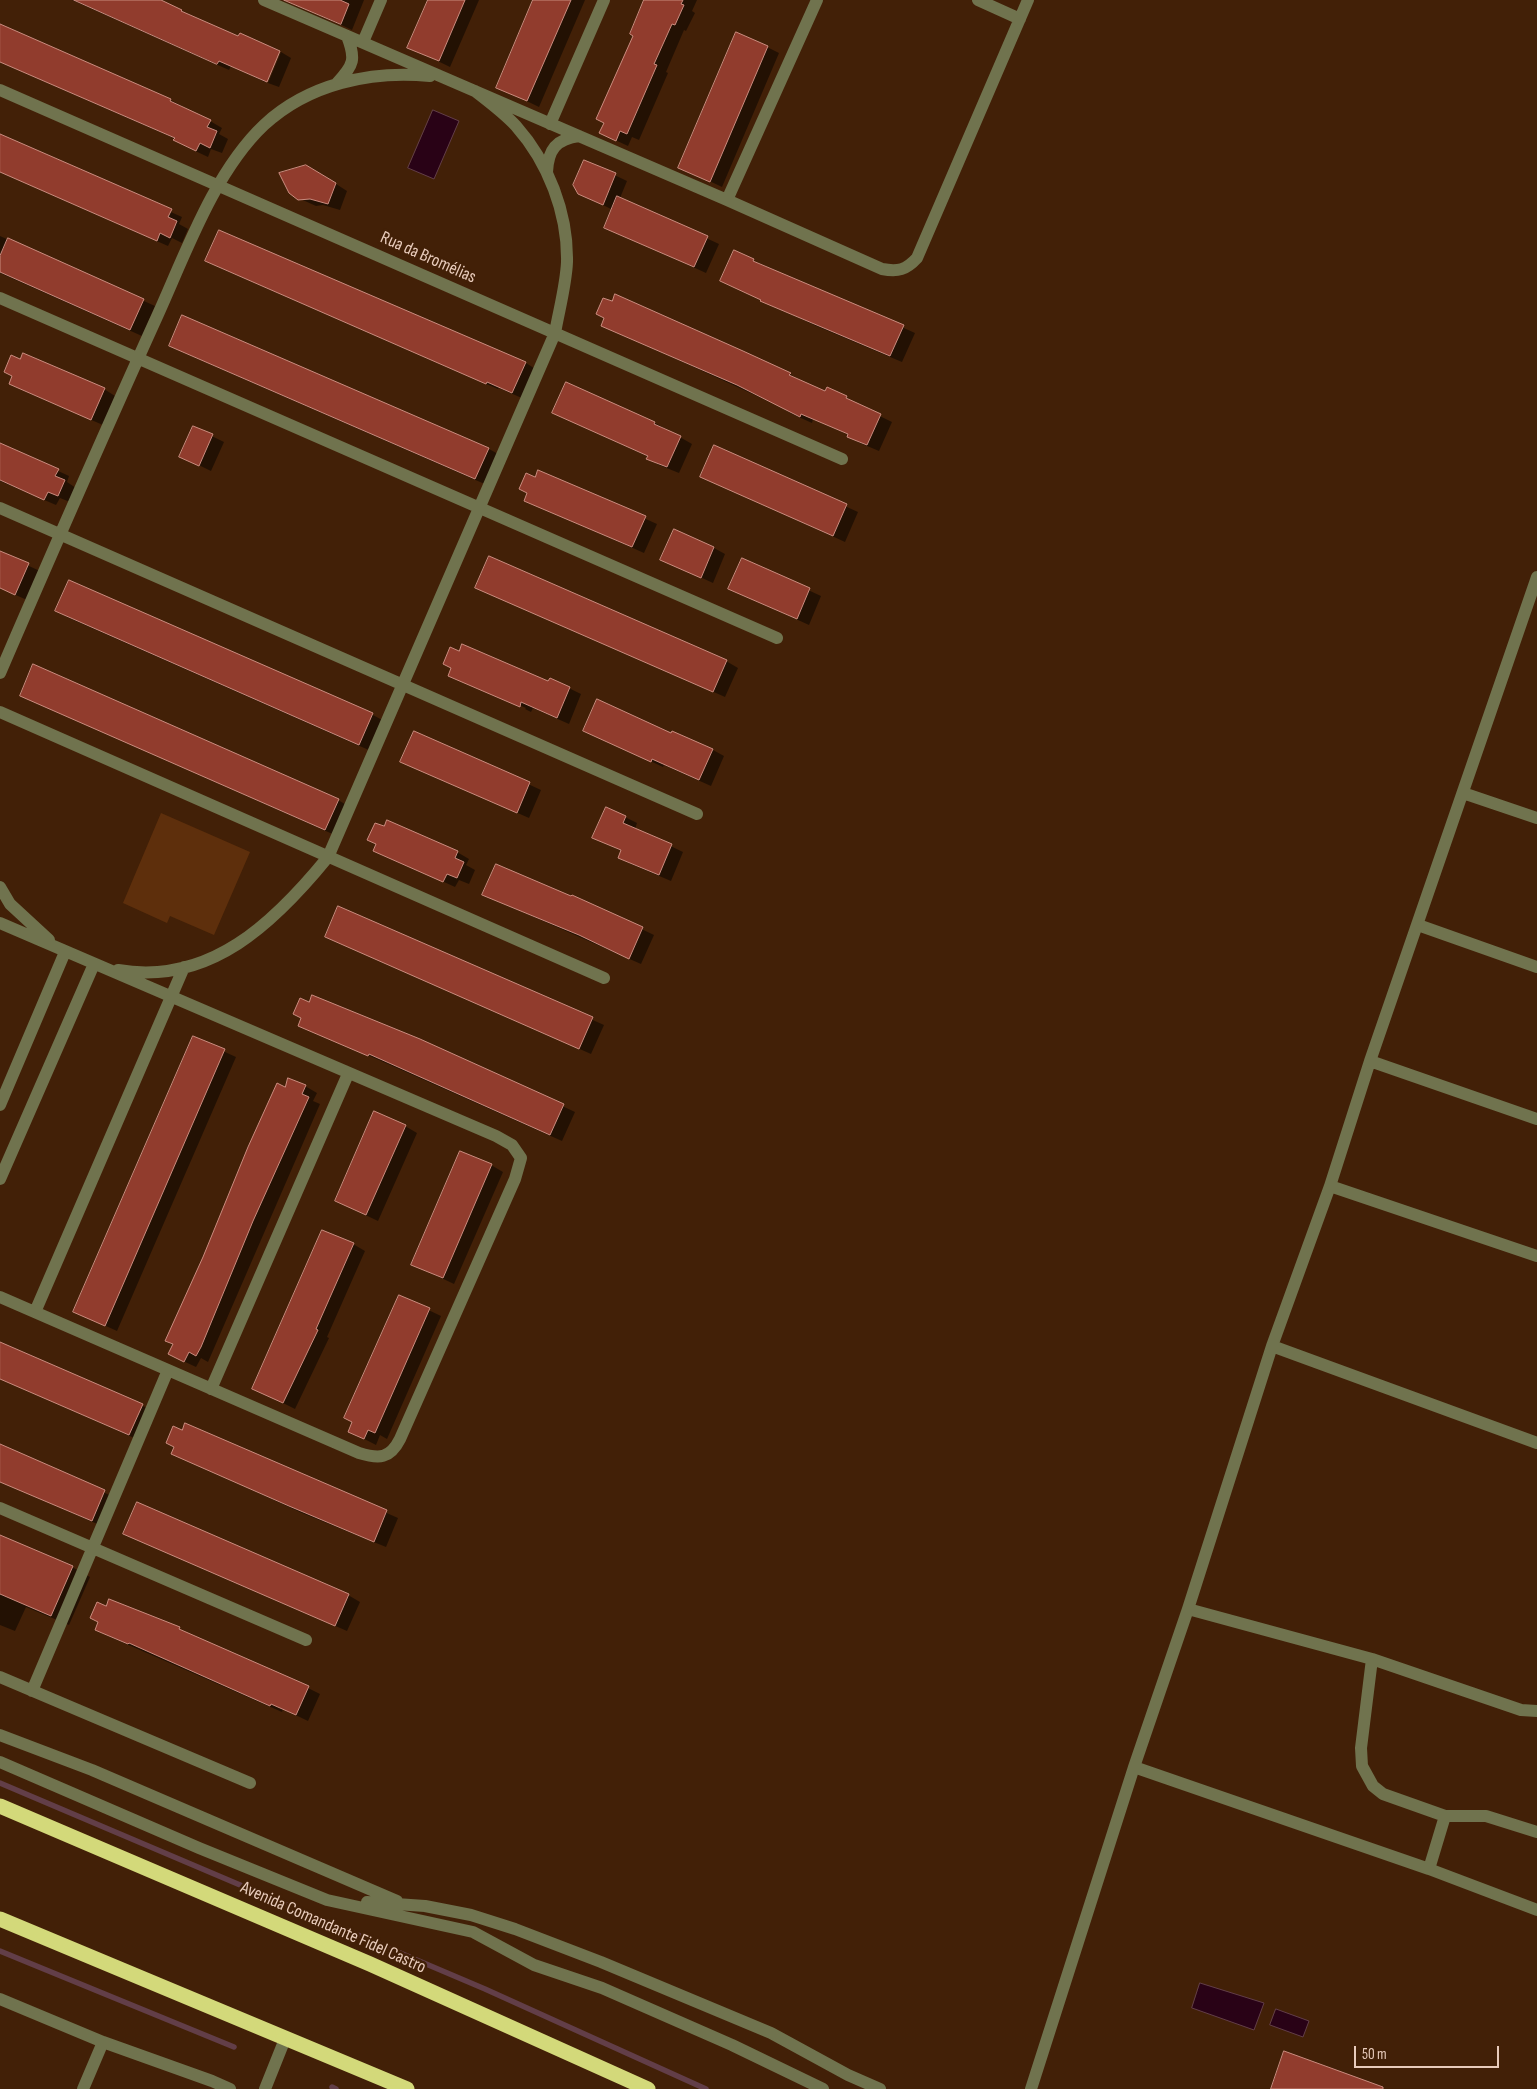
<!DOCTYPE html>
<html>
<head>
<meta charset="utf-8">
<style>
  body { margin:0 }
  #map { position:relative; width:1537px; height:2089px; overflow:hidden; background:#422007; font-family:"Sofia Sans Condensed",sans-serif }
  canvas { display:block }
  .scale { position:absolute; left:1354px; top:2046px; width:145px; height:22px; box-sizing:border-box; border:2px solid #e8cbbb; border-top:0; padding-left:6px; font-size:15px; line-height:18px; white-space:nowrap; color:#e8cbbb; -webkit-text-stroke:4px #422007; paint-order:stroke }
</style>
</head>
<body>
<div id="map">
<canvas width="1537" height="2089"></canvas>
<div class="scale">50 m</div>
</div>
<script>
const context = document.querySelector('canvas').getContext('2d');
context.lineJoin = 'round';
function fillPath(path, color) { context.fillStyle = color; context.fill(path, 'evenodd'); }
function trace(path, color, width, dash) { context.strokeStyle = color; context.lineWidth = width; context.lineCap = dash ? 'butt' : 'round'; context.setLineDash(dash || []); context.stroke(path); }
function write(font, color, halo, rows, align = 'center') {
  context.font = font + ' "Sofia Sans Condensed",sans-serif'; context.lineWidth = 5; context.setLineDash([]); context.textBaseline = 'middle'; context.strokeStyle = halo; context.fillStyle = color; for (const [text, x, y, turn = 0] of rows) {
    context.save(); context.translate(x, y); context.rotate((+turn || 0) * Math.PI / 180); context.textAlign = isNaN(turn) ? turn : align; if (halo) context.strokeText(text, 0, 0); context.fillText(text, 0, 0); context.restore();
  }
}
fillPath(new Path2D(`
  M161 813 250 852 214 935 170 916 167 923 123 903Z`), '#5e2f0c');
const water = new Path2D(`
  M433 110 459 121 434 179 408 168Z
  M1200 1983 1264 2003 1254 2030 1192 2008Z
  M1276 2009 1309 2021 1303 2037 1270 2025Z`);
fillPath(water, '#290216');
trace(water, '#623e48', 1);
fillPath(new Path2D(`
  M72 0H157L239 37 279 51 265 82 231 66 229 70Z
  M314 0H364L352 30 310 10Z
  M429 0H479L450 67 409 47Z
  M535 0H585L539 107 498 87Z
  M647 0H697L692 11 695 13 686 31 684 30 666 72 668 73 639 140 632 137 628 146 613 139 634 35Z
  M0 25 170 100 182 106 181 108 210 121 222 128 219 134 228 139 222 153 211 149 208 157 187 147 176 139 0 62Z
  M767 47 779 53 722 187 680 167Z
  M281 52 291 58 279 87 268 83Z
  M0 136 182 217 179 224 188 229 182 243 172 238 168 246 0 172Z
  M585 161 627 181 620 198 719 244 706 273 605 227 613 210 579 193Z
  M311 168 347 191 340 210 323 205 316 206 294 196Z
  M220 232 526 363 537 370 524 399 499 388 498 389 218 267 207 261Z
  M0 236 155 306 142 336 0 273Z
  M734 252 915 333 902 362 814 325 722 281Z
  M183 316 489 449 500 455 487 485 182 352 170 346Z
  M602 325 790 374 801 382 826 392 827 389 846 397 857 405 892 422 879 451 860 443 849 436V435L813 419 812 423 792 414 781 407Z
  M104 389 115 396 103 425 22 390Z
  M554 413 655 423 692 444 679 473 659 465 648 458 649 457Z
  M193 427 224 442 211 471 180 456Z
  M0 444 69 476 67 482 76 488 70 502 60 498 56 505 0 481Z
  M714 447 858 512 845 542 701 476Z
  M538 471 657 524 644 553 525 500Z
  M714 548 725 554 713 583 661 559Z
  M0 553 40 571 27 600 0 588Z
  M743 560 821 596 809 625 730 589Z
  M70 582 373 715 384 721 371 751 69 618 57 611Z
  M477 587 726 661 738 668 725 697Z
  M460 653 549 683 550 679 581 694 569 724 533 708 531 712 525 709 526 708 449 675Z
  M21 695 338 800 350 807 337 836Z
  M584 730 671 734 713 750 724 756 711 786 664 765 663 767Z
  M415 732 541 790 529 818 402 762Z
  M607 808 637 823 635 829 683 852 671 881 631 864 619 857 622 851 594 838Z
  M374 850 457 852 469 859 466 865 475 870 469 884 459 880 455 887Z
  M484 895 572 896 654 935 641 964Z
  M339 907 604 1025 591 1054 326 936Z
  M300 1025 420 1040 575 1112 562 1141Z
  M194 1038 236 1057 117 1331 75 1312Z
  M305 1086 317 1093 313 1101 320 1104 208 1362 201 1358 196 1367 181 1360 204 1257 286 1088Z
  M405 1126 417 1133 378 1221 336 1201Z
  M491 1165 503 1172 454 1284 412 1264Z
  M353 1244 365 1251 327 1337 329 1338 295 1409 253 1388Z
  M399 1296 441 1316 387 1439 380 1435 376 1445 349 1431Z
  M0 1342 154 1411 141 1441 0 1378Z
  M186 1425 398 1518 386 1547 302 1513 172 1453Z
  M0 1445 116 1498 104 1527 0 1481Z
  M125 1534 348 1595 360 1602 347 1631Z
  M0 1536 72 1567 90 1577 69 1625 26 1607 15 1631 0 1625Z
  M107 1607 179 1629 190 1636 308 1688 320 1694 308 1721 283 1709 282 1712 108 1636 96 1629Z`), '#0007');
trace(new Path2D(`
  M0 1783 485 1989 706 2089
  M0 1951 234 2047
  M332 2087 336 2089`), '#623e48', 5.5);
const building = new Path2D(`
  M74 0H161L182 10 181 11 238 36 240 33 280 51 267 82 219 61 217 64Z
  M284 0H340L349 4 341 24Z
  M428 0H465L439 61 407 48Z
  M533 0H571L527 101 496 88Z
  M644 0H683L681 4 684 5 675 25 672 24 654 64 657 65 627 134 620 131 616 141 599 133 604 123 596 119 633 36 630 34Z
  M0 24 171 99 170 101 211 120 207 127 217 131 210 148 200 143 196 151 173 140 175 138 0 62Z
  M736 32 768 46 710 182 678 168Z
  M0 134 172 209 168 217 177 221 170 238 160 233 157 241 0 172Z
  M584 160 616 173 603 205 578 194 573 185Z
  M306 165 336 183 328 204 310 199 298 200 289 193 279 173Z
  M617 196 708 236 694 267 604 228Z
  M219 230 526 362 512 393 487 382 486 384 205 261Z
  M8 238 144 299 130 330 0 272V256Z
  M734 250 754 259 753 261 904 325 890 356 760 301 761 300 720 281Z
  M615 294 743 351 791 373 789 375 825 391 827 387 847 396 846 398 881 414 867 445 847 437 848 434 801 414 800 417 737 385 601 326 604 318 596 314 603 298 612 301Z
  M182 315 489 448 475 479 169 346Z
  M23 353 105 388 91 420 9 384 12 376 4 372 11 355 20 359Z
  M566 382 655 422 654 424 681 436 667 467 646 459 648 456 552 413Z
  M193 426 213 434 199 466 179 457Z
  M0 443 59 469 55 476 65 480 58 496 48 492 44 500 0 480Z
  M714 445 847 504 833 536 700 477Z
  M538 470 646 516 632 547 524 501 527 493 519 489 526 473 535 477Z
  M674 529 714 547 701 578 660 560Z
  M0 551 29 563 15 595 0 588Z
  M489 556 727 660 713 692 475 588Z
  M742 558 810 588 797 619 728 589Z
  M69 580 373 713 359 745 55 611Z
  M462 644 548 681 550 678 570 687 557 718 521 702 520 707 448 676 451 668 443 664 450 647 459 651Z
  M33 664 339 799 325 830 20 696Z
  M597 699 671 733 672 731 713 749 699 780 652 759 651 762 583 731Z
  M414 731 530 782 517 813 400 762Z
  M606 807 626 816 623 823 672 844 659 875 618 858 621 850 592 838Z
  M387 820 458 851 455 858 464 862 457 878 447 874 443 882 373 851 376 844 367 840 375 823 384 826Z
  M496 864 571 896 572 895 643 927 629 959 579 935 482 895Z
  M338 906 593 1017 579 1049 325 937Z
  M312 995 420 1039 564 1104 550 1135 369 1054 368 1056 298 1026 301 1018 293 1014 300 998 309 1002Z
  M193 1036 225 1049 105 1326 73 1312Z
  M288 1078 306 1085 302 1094 309 1097 253 1221 201 1347 196 1356 189 1352 184 1362 168 1354 173 1344 165 1341 203 1257 248 1147 277 1083 285 1087Z
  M374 1111 406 1125 366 1215 335 1201Z
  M460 1151 492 1164 443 1278 411 1265Z
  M322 1230 354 1243 316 1329 318 1330 283 1403 252 1389Z
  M399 1295 430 1308 375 1433 368 1430 364 1439 348 1432 352 1422 344 1418Z
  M0 1342 143 1404 129 1435 0 1379Z
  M185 1423 387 1510 374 1542 289 1506 171 1454 174 1447 166 1443 173 1426 182 1430Z
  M0 1444 105 1490 92 1521 0 1482Z
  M137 1502 349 1594 335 1626 123 1534Z
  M0 1535 73 1566 51 1616 0 1594Z
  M109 1599 180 1627 179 1629 309 1686 296 1715 271 1704 270 1706 129 1643 128 1644 95 1630 98 1622 90 1618 97 1602 106 1606Z
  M1284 2051 1383 2087V2089H1271Z`);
fillPath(building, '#913c2d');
trace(building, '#ca8c7f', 1);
trace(new Path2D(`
  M264 0 727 200 882 269C898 272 906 270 917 258L1028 0
  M978 0 1020 19
  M363 42 381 0
  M337 83C354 65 356 59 347 36
  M0 90 842 459
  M550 124 604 0
  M547 172C548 150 556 139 579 136
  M727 200 817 0
  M0 298 777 638
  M0 508 697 814
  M0 673C51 555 102 438 155 321 184 258 213 173 264 125 308 84 371 70 430 76
  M0 712 604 978
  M1463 793 1537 818
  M0 887 10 904 49 940
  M0 923 496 1136 512 1145 521 1158 515 1179 400 1439C390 1459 379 1459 359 1453L0 1297
  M1418 925 1537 967
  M118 970C210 986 275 922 328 857L555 333C559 310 566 285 567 262 568 213 548 162 516 126 504 113 489 102 475 91
  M1370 1061 1537 1119
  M0 1105 65 952
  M0 1179 94 964
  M1330 1186 1537 1256
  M35 1312 184 967
  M1272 1346 1537 1443
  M211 1389 348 1074
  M0 1508 306 1640
  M1188 1609 1372 1659 1521 1710 1537 1711
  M1372 1659 1361 1748 1362 1766 1373 1786 1383 1794 1445 1816H1486L1537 1832
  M0 1677 250 1783
  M32 1691 168 1370
  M0 1735 92 1770 397 1901
  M0 1762 199 1848 327 1900 473 1932 534 1965 602 1988 732 2045 823 2089
  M1134 1767 1429 1869 1537 1910
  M1429 1869 1445 1816
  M367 1902 425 1906 471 1915 515 1929 601 1962 771 2033 848 2075 880 2089
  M0 1999 103 2042 212 2081 230 2089
  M83 2089 103 2042
  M265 2089 285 2039
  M1031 2089 1134 1767 1188 1609 1272 1346 1330 1186 1370 1061 1537 577`), '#70734e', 12);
trace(new Path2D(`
  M0 1806 370 1964 648 2089
  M0 1919 407 2089`), '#d3d97a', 15);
write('18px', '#e8cbbb', '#422007', [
  ["Rua da Bromélias",428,258,24],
  ["Avenida Comandante Fidel Castro",333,1928,24]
]);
</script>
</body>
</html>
